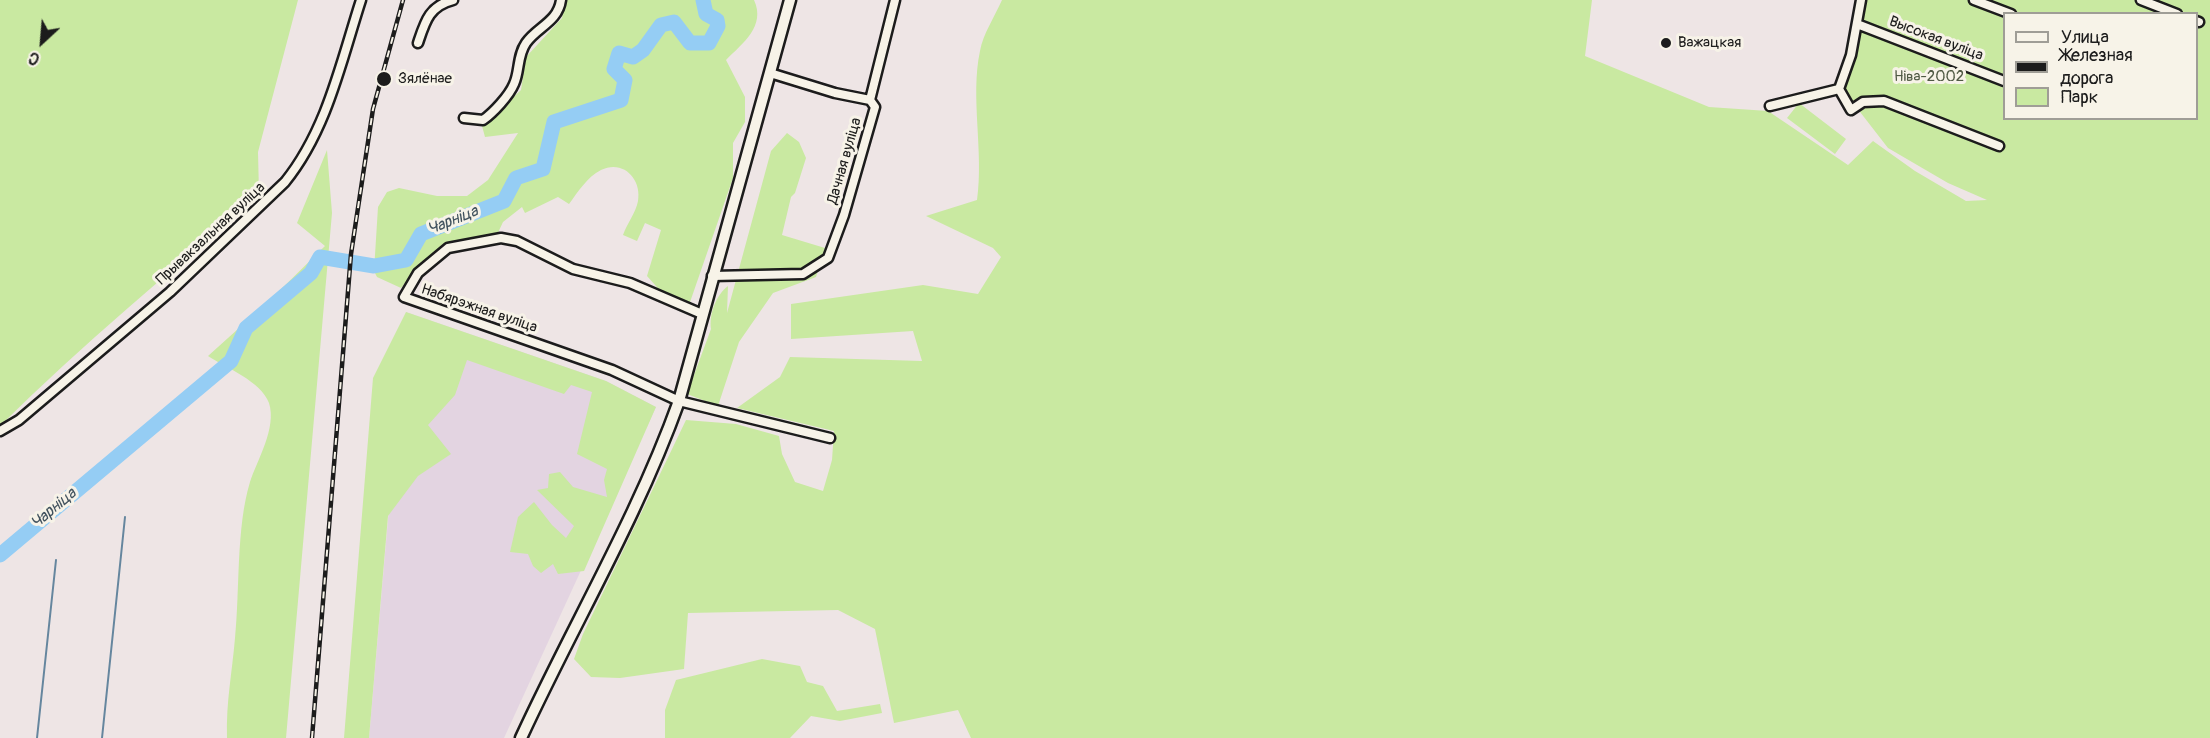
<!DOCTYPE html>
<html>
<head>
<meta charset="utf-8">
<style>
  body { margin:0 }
  #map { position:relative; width:2210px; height:738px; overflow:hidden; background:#eee5e5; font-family:Pangolin,sans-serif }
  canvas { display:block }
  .legend { position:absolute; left:2003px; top:12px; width:195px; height:108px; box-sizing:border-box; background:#f7f3e8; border:2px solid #9f9d96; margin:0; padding:8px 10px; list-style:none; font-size:18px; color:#1c1c1c }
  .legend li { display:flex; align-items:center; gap:12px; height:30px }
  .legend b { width:30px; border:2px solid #9f9d96 }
  .north { position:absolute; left:12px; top:12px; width:60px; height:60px; -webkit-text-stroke:4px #f7f3e8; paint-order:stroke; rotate:206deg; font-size:16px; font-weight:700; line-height:24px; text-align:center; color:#1c1c1c }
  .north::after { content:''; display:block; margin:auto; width:21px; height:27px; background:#1c1c1c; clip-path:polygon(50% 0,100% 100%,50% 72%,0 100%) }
</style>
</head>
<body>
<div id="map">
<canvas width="2210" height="738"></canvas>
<ul class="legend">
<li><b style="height:8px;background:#f7f3e8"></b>Улица</li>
<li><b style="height:8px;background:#1c1c1c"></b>Железная дорога</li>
<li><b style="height:16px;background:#c9e9a1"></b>Парк</li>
</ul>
<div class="north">С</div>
</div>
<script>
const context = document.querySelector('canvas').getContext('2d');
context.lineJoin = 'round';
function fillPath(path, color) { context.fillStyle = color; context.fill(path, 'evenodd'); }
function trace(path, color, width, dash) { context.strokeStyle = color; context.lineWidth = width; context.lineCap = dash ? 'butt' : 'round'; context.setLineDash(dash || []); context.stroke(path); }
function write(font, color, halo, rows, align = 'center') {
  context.font = font + ' Pangolin,sans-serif'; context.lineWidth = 6; context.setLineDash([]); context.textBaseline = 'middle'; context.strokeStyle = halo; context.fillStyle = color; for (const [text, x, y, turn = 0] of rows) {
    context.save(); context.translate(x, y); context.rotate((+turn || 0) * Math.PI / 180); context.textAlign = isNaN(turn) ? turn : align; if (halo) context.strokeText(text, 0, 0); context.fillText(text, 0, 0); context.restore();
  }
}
fillPath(new Path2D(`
  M406 312 606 381 656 407 504 738H369Z`), '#e3d4e1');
fillPath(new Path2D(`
  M0 0H298L258 152 259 193C173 271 82 344 0 426Z
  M565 0H754C766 26 743 43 726 60L745 97V122L733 143V178L689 305 664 295 647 276 661 230 645 223 637 241 623 235C627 224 636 212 638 201 642 179 623 159 601 170 587 177 578 192 569 204L558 197 525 213 522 207 503 222 496 237 444 244 421 263 401 288 377 277 374 271 378 207 387 192 399 188 437 196H467L488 180 518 133 485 137 482 126 521 90 526 57 562 18Z
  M1002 0H1592L1585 56 1709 107 1768 111 1848 165 1873 141 1915 171 1966 201 1987 200 1948 183 1888 148 1843 90 1854 53 1865 0H2210V738H971L958 710 894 723 875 629 838 610 688 613 684 669 620 678 591 677 574 659 583 634 686 420 736 424 779 436 782 454 795 482 823 491 832 460 834 431 737 408 780 377 790 357 922 361 913 331 791 339V304L923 285 978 294 1001 257 993 248 926 216 977 200C984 152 970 97 980 51 983 34 995 16 1002 0ZM2004 14H2196V118H2004Z
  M1799 103 1846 139 1835 154 1787 118Z
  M787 133 799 142 806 158 795 193 791 197 782 235 825 248 816 277 773 293 739 342 718 406 687 394 711 329C709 314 716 295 728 286L727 313 771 151Z
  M327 150 332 213 286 738H227C226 701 232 674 235 638 240 590 236 528 250 482 257 460 277 428 269 403 261 381 226 368 208 356L268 302 325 246 297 223Z
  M406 312 606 381 656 407 584 571 558 574 553 564 541 573 533 566 528 554 510 552 518 517 534 502 552 525 566 538 574 526 537 490 548 488 549 474 560 472 573 487 607 497 604 480 607 469 577 454 592 392 571 385 564 394 467 360 455 395 428 425 451 454 418 476 388 516 369 738H344L373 378Z
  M762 659 800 666 807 682 823 686 837 711 880 704 882 713 840 721 811 716 790 738H665V710L676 680Z`), '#c9e9a1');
trace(new Path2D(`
  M37 738 56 560
  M102 738 125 517`), '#65869e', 2);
trace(new Path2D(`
  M0 555 231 361 246 328 311 273 320 257 374 266 406 260 421 234 504 201 516 178 543 169 554 122 621 100 625 80 614 69 619 53 633 57 643 50 661 25 674 22 690 43H709L718 26 717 20 706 14 703 0`), '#95cdf4', 15);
const minor = new Path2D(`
  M1974 0 2011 14
  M2141 0 2177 14
  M2196 21 2199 22
  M1857 24 2004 81
  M418 43C425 22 429 6 453 0
  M770 73 835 93 870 100
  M1839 89 1851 110 1863 102 1884 101 1999 146
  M1770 106 1839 89 1851 55 1861 0
  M464 118 483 120C493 113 509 96 514 84 520 71 517 56 526 43 537 27 558 22 561 0
  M712 276 803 274 828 258 844 215 875 107 870 100 895 0
  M702 314 630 283 573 269 517 241 501 238 448 248 418 273 404 297 612 370 679 401 830 438
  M0 431 19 420 170 292 285 182C327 130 341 62 361 0`);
const tertiary = new Path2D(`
  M521 738C573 625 637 518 679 401L790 0`);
trace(minor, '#1c1c1c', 13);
trace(tertiary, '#1c1c1c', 15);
trace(minor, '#f7f3e8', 8);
trace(tertiary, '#f7f3e8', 10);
const rail = new Path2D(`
  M312 738 351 254 373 109 403 0`);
trace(rail, '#1c1c1c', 4.5);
trace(rail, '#f7f3e8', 2, [7]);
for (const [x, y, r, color] of [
  [1666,43,6,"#1c1c1c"],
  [384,79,8,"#1c1c1c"]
]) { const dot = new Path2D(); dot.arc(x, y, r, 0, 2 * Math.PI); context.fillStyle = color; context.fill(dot); trace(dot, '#f7f3e8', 2); }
write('15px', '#1c1c1c', '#f7f3e8', [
  ["Высокая вуліца",1936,39,21],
  ["Дачная вуліца",845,161,-74],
  ["Прывакзальная вуліца",211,234,-43],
  ["Набярэжная вуліца",479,309,19]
]);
write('15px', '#1c1c1c', '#f7f3e8', [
  ["Важацкая",1678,43],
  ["Зялёнае",398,79]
], 'left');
write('15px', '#505a44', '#f7f3e8', [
  ["Ніва-2002",1929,77]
]);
write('italic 16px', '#40515d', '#f7f3e8', [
  ["Чарніца",453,221,-22],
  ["Чарніца",54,509,-40]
]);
</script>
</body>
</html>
